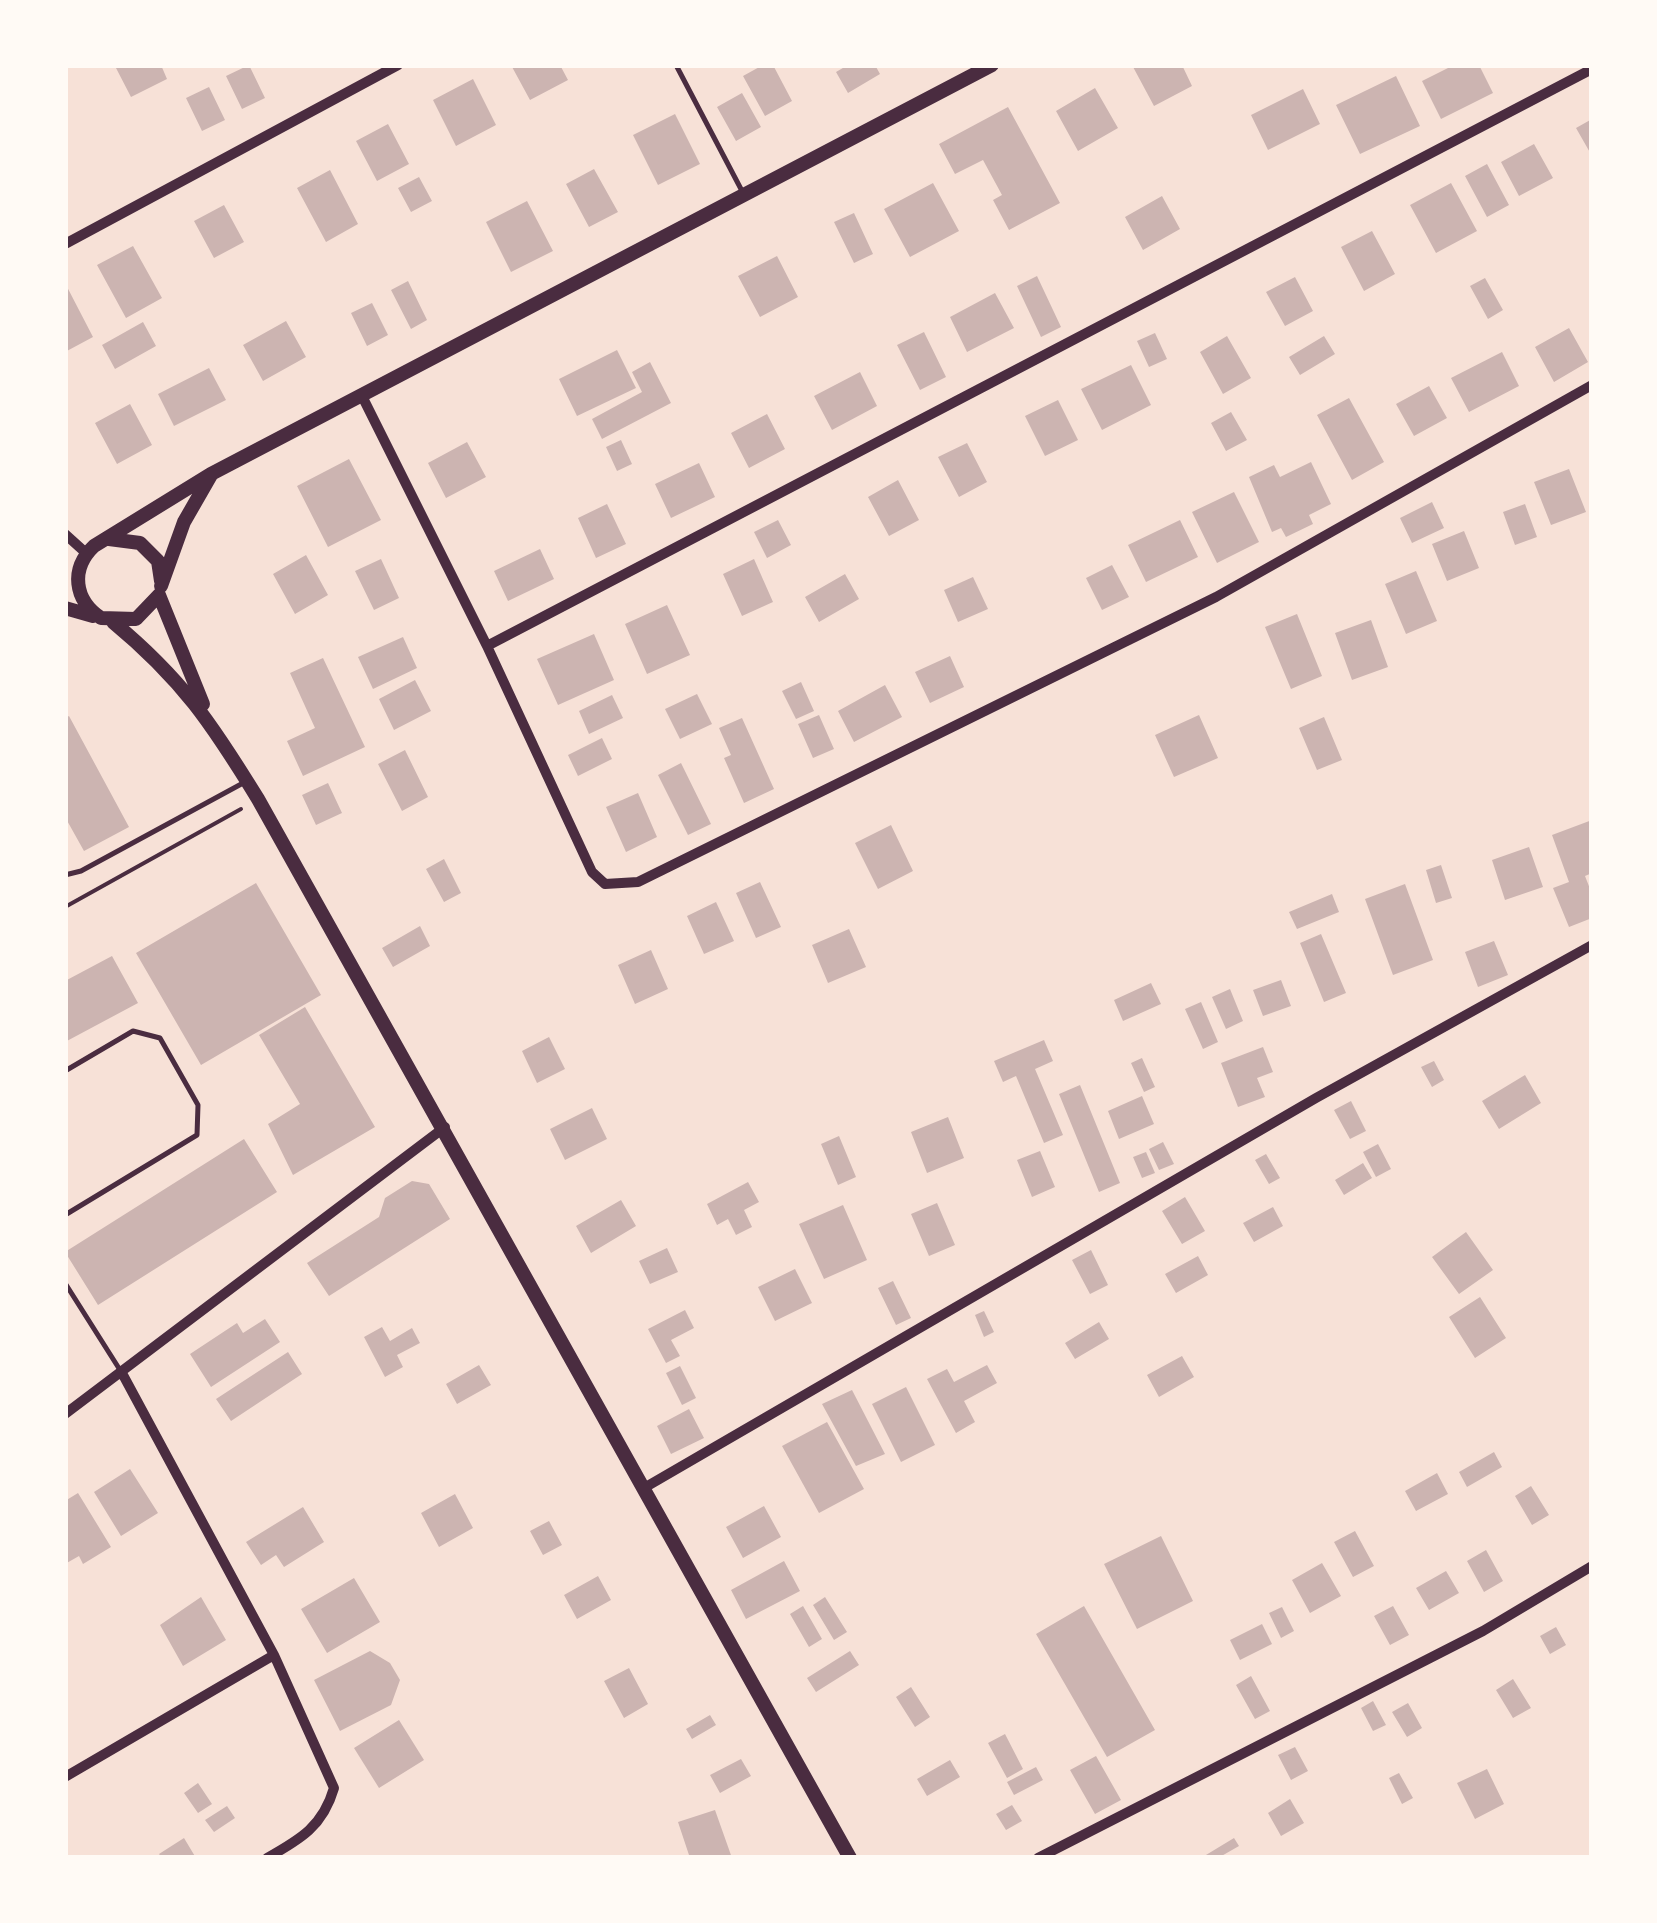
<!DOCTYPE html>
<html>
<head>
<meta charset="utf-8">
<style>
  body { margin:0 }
  #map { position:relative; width:1657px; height:1923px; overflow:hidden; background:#f7e1d7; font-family:Overpass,sans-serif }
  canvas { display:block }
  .frame { position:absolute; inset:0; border:68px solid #fffaf5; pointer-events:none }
</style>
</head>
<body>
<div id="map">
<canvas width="1657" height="1923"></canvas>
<div class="frame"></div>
</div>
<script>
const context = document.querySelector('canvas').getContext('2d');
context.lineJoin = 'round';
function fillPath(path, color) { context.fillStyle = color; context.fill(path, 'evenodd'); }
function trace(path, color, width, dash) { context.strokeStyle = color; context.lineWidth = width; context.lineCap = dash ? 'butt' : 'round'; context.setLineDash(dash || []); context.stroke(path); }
fillPath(new Path2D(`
  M122 65H161L167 79 131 97 116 68Z
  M249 65 265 98 242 109 226 76Z
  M511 65H560L568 80 530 100Z
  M763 65H773L792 101 765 116 743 76Z
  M848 65H875L880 74 848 93 836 72Z
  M1132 65H1182L1192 86 1154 106Z
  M1454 65H1479L1493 93 1441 119 1422 81Z
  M1396 76 1420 126 1360 154 1336 105Z
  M473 79 496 125 456 146 433 100Z
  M209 87 225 120 202 131 186 98Z
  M1095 88 1118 128 1078 151 1056 111Z
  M1303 89 1320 124 1268 150 1251 115Z
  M742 93 761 127 736 141 717 107Z
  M1008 107 1060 203 1009 230 993 200 1002 195 983 160 955 174 939 144Z
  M675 114 700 164 658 185 633 135Z
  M1592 119V156L1576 128Z
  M388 124 409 164 377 181 356 141Z
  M1534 144 1553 178 1519 196 1501 162Z
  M1487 164 1509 205 1487 217 1465 176Z
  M594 169 618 212 589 227 566 184Z
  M330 170 358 224 326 242 297 188Z
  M419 177 432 201 411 212 398 188Z
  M933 183 959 231 910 257 884 209Z
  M1451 183 1477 231 1436 253 1410 205Z
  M1162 196 1180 229 1143 250 1125 217Z
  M527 201 553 251 511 272 486 222Z
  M224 205 244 242 214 258 194 221Z
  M854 213 873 254 854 263 834 222Z
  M1372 231 1395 274 1364 291 1341 247Z
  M133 246 162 298 126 318 97 265Z
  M777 256 798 297 760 317 738 276Z
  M1037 276 1061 327 1041 337 1017 286Z
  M1295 277 1313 311 1285 326 1266 292Z
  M1485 278 1503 310 1488 319 1470 286Z
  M408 281 427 320 411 329 391 290Z
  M65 283 93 337 65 352Z
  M995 293 1014 328 967 352 950 317Z
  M372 303 388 335 367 346 351 313Z
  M286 321 306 357 263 381 243 345Z
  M143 322 156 346 115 369 102 345Z
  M1569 328 1588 362 1554 382 1535 347Z
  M924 332 946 377 920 390 897 345Z
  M1155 333 1167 359 1149 367 1137 341Z
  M1227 336 1251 378 1223 394 1200 352Z
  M1324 336 1335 354 1300 375 1289 357Z
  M617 350 636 388 577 416 559 379Z
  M1502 352 1519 386 1469 412 1451 378Z
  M650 362 671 403 602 439 592 419 642 392 632 372Z
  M1131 365 1151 405 1102 430 1081 389Z
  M209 368 226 400 174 426 158 394Z
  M860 372 877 406 832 430 814 396Z
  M1429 386 1447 418 1414 436 1396 404Z
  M1349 398 1384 462 1352 480 1317 415Z
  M1058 400 1078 440 1045 456 1025 416Z
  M130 404 152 445 117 464 95 423Z
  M1231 412 1247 440 1226 451 1211 423Z
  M767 414 785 449 749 468 731 433Z
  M621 440 632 464 617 471 606 447Z
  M467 442 486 477 446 498 428 463Z
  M967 443 987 482 959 497 938 457Z
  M349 459 381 520 328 547 297 486Z
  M1311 462 1331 504 1309 515 1313 524 1286 537 1281 528 1272 532 1249 477 1274 465 1280 477Z
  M699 463 715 497 671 518 655 484Z
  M1569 469 1586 512 1551 525 1534 482Z
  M898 480 919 520 889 536 868 497Z
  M1234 492 1259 542 1217 563 1192 512Z
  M1432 502 1444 528 1412 543 1400 518Z
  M607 504 626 544 596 558 578 518Z
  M1525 504 1537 537 1515 545 1503 512Z
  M778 520 791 545 767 558 754 532Z
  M1180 520 1198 557 1146 582 1128 545Z
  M1464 531 1479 568 1447 581 1432 544Z
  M540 549 554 579 508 601 494 571Z
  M306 555 328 595 295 614 273 574Z
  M381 559 399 598 374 610 355 571Z
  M754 559 773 602 742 616 723 574Z
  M1112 565 1129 597 1102 610 1086 578Z
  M1416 571 1437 621 1406 634 1385 584Z
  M845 574 859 599 819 622 805 597Z
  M973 577 988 609 958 622 944 590Z
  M667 605 690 655 647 674 625 624Z
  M1297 614 1322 676 1291 689 1265 627Z
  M1371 620 1388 667 1352 680 1335 633Z
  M594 634 614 680 558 705 537 659Z
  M403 637 417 668 373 689 358 657Z
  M950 656 964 687 930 703 915 672Z
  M323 658 365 747 303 776 287 741 315 728 290 673Z
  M415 680 431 711 394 730 379 699Z
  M801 682 814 711 796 719 782 691Z
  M885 685 902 717 854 742 838 711Z
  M697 694 712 724 680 739 665 709Z
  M612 695 623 718 589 734 579 711Z
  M819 715 834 749 813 758 798 724Z
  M1199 715 1218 758 1174 777 1155 735Z
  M69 716 129 827 84 851 65 817V718Z
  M1324 717 1342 760 1317 770 1299 728Z
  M742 718 774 789 744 803 724 758 731 755 719 728Z
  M602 738 612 759 578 776 568 755Z
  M405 750 428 797 402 811 378 764Z
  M681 763 711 824 688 835 658 775Z
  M328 783 342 813 316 825 302 795Z
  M638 793 657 837 626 852 606 807Z
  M1592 820V873L1585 876 1592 894V918L1569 927 1553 888 1569 882 1552 835Z
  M891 825 913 871 878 889 855 843Z
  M1529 847 1543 887 1505 900 1492 860Z
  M444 859 461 893 444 902 426 869Z
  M1441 865 1452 898 1436 903 1426 870Z
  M760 882 781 927 756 938 736 893Z
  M256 883 321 995 201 1065 136 953Z
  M1405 884 1433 960 1393 975 1365 899Z
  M1332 894 1339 912 1297 929 1289 912Z
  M716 902 734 941 704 954 687 916Z
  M420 926 430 946 393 967 382 948Z
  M849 929 866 967 828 983 812 945Z
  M1321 934 1346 993 1324 1002 1300 943Z
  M1494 941 1508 975 1478 987 1465 952Z
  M651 950 668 989 635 1004 618 965Z
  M112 956 138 1003 65 1042V981Z
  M1281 980 1291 1006 1263 1016 1253 990Z
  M1151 983 1161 1004 1123 1021 1114 1000Z
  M1230 989 1243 1021 1226 1029 1212 997Z
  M1201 1002 1218 1042 1203 1049 1185 1009Z
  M305 1007 375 1127 293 1175 268 1124 300 1104 259 1035Z
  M549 1037 565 1069 537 1083 522 1051Z
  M1044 1040 1053 1061 1035 1069 1063 1135 1044 1143 1016 1076 1003 1082 994 1061Z
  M1263 1047 1273 1072 1257 1078 1265 1097 1238 1107 1221 1063Z
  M1142 1058 1155 1087 1144 1092 1131 1063Z
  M1434 1061 1444 1080 1432 1087 1421 1067Z
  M1525 1075 1541 1103 1499 1129 1482 1101Z
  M1080 1085 1120 1183 1099 1192 1059 1094Z
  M1142 1096 1154 1124 1119 1139 1108 1111Z
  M1351 1101 1366 1131 1350 1139 1334 1110Z
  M592 1108 607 1139 565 1160 550 1129Z
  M948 1117 964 1158 927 1173 911 1132Z
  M839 1136 856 1177 838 1185 821 1144Z
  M244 1139 277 1192 98 1305 65 1252Z
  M1163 1142 1174 1164 1159 1170 1149 1149Z
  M1378 1144 1391 1169 1376 1177 1363 1152Z
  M1040 1151 1055 1187 1032 1197 1017 1160Z
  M1146 1152 1155 1173 1142 1178 1133 1157Z
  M1266 1154 1280 1178 1269 1184 1255 1160Z
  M1363 1163 1372 1178 1344 1195 1335 1180Z
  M412 1181 429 1184 450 1219 329 1296 307 1263 379 1217 385 1198Z
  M748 1182 759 1202 744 1210 752 1227 736 1235 728 1219 717 1225 707 1204Z
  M1185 1197 1205 1231 1182 1244 1162 1211Z
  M621 1200 636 1226 591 1253 576 1226Z
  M937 1203 955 1245 929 1256 911 1214Z
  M843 1205 867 1260 824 1279 799 1224Z
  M1273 1207 1283 1226 1254 1242 1243 1223Z
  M1466 1232 1493 1270 1459 1294 1432 1257Z
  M667 1248 678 1272 650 1284 639 1261Z
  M1091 1250 1108 1285 1090 1294 1072 1260Z
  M1198 1256 1208 1275 1176 1293 1165 1274Z
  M795 1269 812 1303 775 1321 758 1287Z
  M893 1281 911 1318 896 1325 878 1288Z
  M1480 1297 1506 1338 1475 1358 1449 1317Z
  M685 1310 694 1328 671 1340 680 1356 666 1363 648 1329Z
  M984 1311 994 1332 984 1337 975 1315Z
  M265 1319 280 1342 211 1387 190 1354 237 1323 243 1333Z
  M1099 1322 1109 1339 1075 1359 1065 1343Z
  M382 1327 390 1341 412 1328 420 1343 397 1355 403 1367 385 1377 364 1337Z
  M288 1352 302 1374 231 1421 216 1399Z
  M1182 1356 1194 1377 1159 1397 1147 1375Z
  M479 1365 491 1385 457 1404 446 1384Z
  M987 1365 997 1383 964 1401 975 1422 956 1433 927 1379 947 1369 954 1382Z
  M680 1366 696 1398 682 1405 666 1373Z
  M906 1387 935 1445 901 1462 872 1404Z
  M852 1390 885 1454 856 1466 822 1404Z
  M689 1409 704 1438 671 1454 657 1426Z
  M827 1422 864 1489 819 1513 782 1446Z
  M1494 1452 1502 1467 1467 1487 1459 1472Z
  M130 1469 158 1513 121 1536 94 1492Z
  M1437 1473 1448 1494 1416 1511 1405 1491Z
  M1531 1486 1549 1515 1532 1525 1515 1496Z
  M78 1493 111 1547 83 1564 79 1556 65 1564V1501Z
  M455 1494 473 1528 439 1547 421 1513Z
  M764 1506 781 1537 743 1558 726 1527Z
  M303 1507 324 1542 284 1567 276 1555 261 1565 246 1542Z
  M549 1521 562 1545 543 1555 530 1531Z
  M1355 1531 1374 1566 1353 1577 1334 1542Z
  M1161 1536 1193 1601 1137 1629 1104 1564Z
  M1486 1550 1503 1581 1484 1592 1467 1561Z
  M784 1561 800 1591 746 1619 731 1590Z
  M1322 1563 1341 1596 1310 1613 1292 1580Z
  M1446 1571 1459 1593 1429 1610 1416 1588Z
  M598 1576 611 1600 577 1619 564 1595Z
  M354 1578 380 1622 327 1653 301 1609Z
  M201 1597 226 1640 183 1666 160 1625Z
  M825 1597 847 1632 834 1640 813 1605Z
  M803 1606 822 1639 809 1647 790 1614Z
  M1084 1606 1155 1730 1107 1757 1036 1634Z
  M1393 1606 1409 1635 1390 1645 1374 1616Z
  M1282 1607 1294 1631 1281 1638 1269 1613Z
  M1262 1624 1272 1644 1240 1660 1230 1640Z
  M1556 1627 1566 1645 1550 1654 1540 1636Z
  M370 1651 390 1663 400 1680 391 1705 340 1731 314 1680Z
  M850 1651 859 1665 816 1692 807 1678Z
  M629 1668 648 1704 624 1718 604 1681Z
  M1251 1676 1270 1711 1255 1719 1236 1685Z
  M1513 1679 1531 1708 1513 1718 1496 1690Z
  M911 1687 930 1717 915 1727 896 1697Z
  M1373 1701 1386 1725 1373 1731 1361 1708Z
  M1408 1703 1422 1728 1407 1737 1392 1712Z
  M710 1715 716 1725 692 1739 686 1729Z
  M399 1720 424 1760 379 1788 354 1748Z
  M1005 1734 1023 1769 1007 1778 988 1743Z
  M1295 1747 1308 1771 1291 1780 1278 1755Z
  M1096 1756 1121 1800 1095 1814 1070 1770Z
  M741 1759 751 1776 720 1793 710 1775Z
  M950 1760 960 1777 927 1796 917 1779Z
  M1036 1767 1043 1780 1014 1795 1007 1782Z
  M1487 1769 1504 1804 1475 1819 1457 1783Z
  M1399 1773 1413 1798 1402 1804 1389 1778Z
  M198 1783 212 1804 198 1813 184 1793Z
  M1290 1799 1304 1823 1281 1836 1268 1813Z
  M1012 1805 1022 1821 1006 1830 996 1814Z
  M227 1806 235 1818 214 1832 205 1820Z
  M715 1810 732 1858H690L678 1822Z
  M184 1838 196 1858H162L159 1854Z
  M1234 1838 1239 1846 1218 1858H1201Z`), '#ccb4b1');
trace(new Path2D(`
  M65 907 241 809`), '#4a2c40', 4);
trace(new Path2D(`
  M676 65 742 191
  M65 875 81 871 245 782
  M65 1071 133 1031 160 1038 198 1105 197 1135 65 1215
  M65 1283 120 1370`), '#4a2c40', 5);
trace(new Path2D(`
  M65 244 398 65
  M362 396 487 646 592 872 605 884 638 882 1216 597 1592 385
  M65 534 86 553
  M487 646 1592 69
  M122 1373 274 1655 334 1788C323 1826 301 1839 267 1858
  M65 1414 445 1127
  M644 1488 1316 1098 1592 945
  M65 1777 274 1655
  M1038 1858 1483 1631 1592 1566`), '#4a2c40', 10);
trace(new Path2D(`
  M109 539 140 543 158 561 161 581
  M161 586 184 522 211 475
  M159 595 136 619 101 618C74 600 70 569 94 546L211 474 992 65
  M159 595 203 704
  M65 608 93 616
  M113 622C182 679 212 724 258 799L850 1858`), '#4a2c40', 14);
</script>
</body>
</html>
